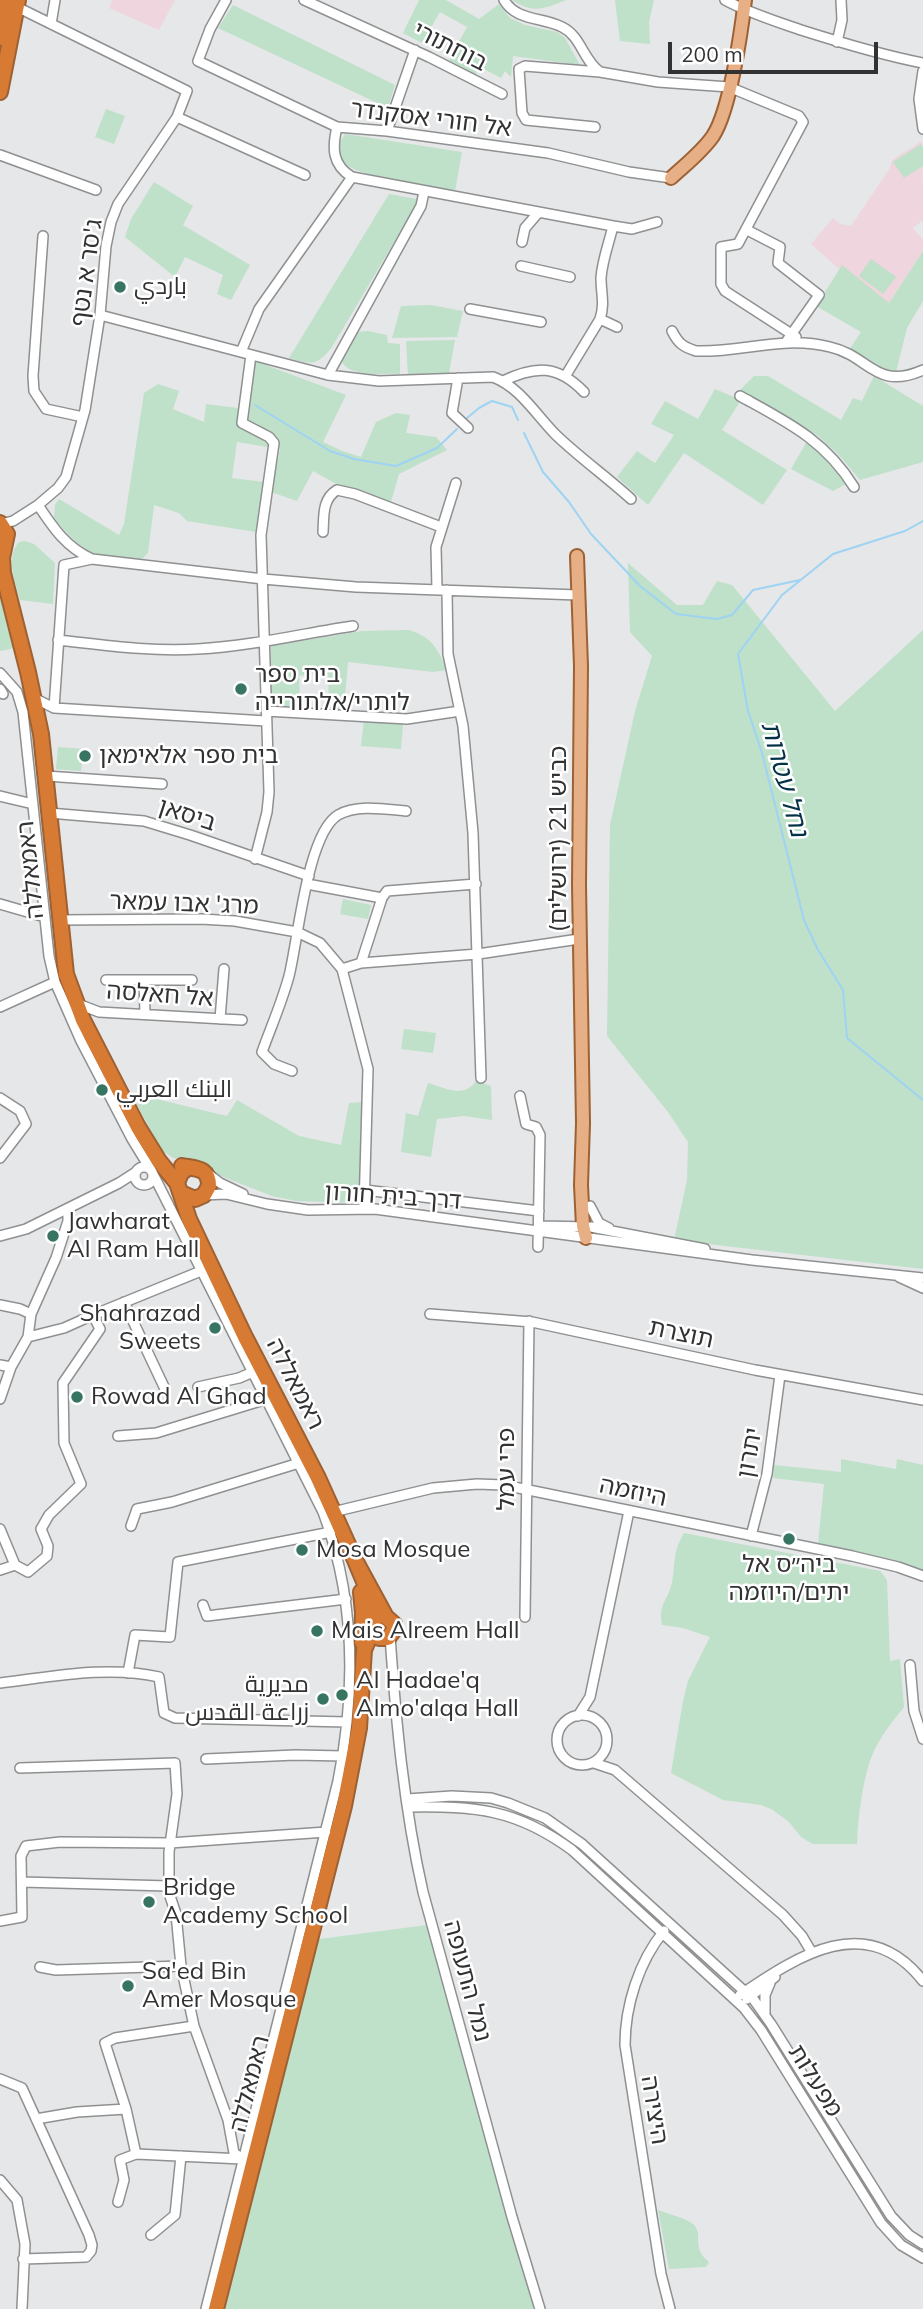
<!DOCTYPE html>
<html>
<head>
<meta charset="utf-8">
<style>
  body { margin:0 }
  #map { position:relative; width:923px; height:2309px; overflow:hidden; background:#e6e7e8; font-family:Mulish,sans-serif }
  canvas { display:block }
  .scale { position:absolute; left:668px; top:42px; width:210px; height:32px; box-sizing:border-box; border:4px solid #323233; border-top:0; padding-left:9px; font-size:21px; line-height:24px; white-space:nowrap; color:#323233; -webkit-text-stroke:5px #fff; paint-order:stroke }
</style>
</head>
<body>
<div id="map">
<canvas width="923" height="2309"></canvas>
<div class="scale">200 m</div>
</div>
<script>
const context = document.querySelector('canvas').getContext('2d');
context.lineJoin = 'round';
function fillPath(path, color) { context.fillStyle = color; context.fill(path, 'evenodd'); }
function trace(path, color, width, dash) { context.strokeStyle = color; context.lineWidth = width; context.lineCap = dash ? 'butt' : 'round'; context.setLineDash(dash || []); context.stroke(path); }
function write(font, color, halo, rows, align = 'center') {
  context.font = font + ' Mulish,Cairo,"Noto Sans Hebrew",sans-serif'; context.lineWidth = 5; context.setLineDash([]); context.textBaseline = 'middle'; context.strokeStyle = halo; context.fillStyle = color; for (const [text, x, y, turn = 0] of rows) {
    context.save(); context.translate(x, y); context.rotate((+turn || 0) * Math.PI / 180); context.textAlign = isNaN(turn) ? turn : align; if (halo) context.strokeText(text, 0, 0); context.fillText(text, 0, 0); context.restore();
  }
}
fillPath(new Path2D(`
  M112 0H175L159 30 109 8Z
  M922 141 923 220 913 228 923 240V251L888 304 842 266 839 269 811 244 833 218 840 224 851 226 890 168 892 160Z`), '#efd5dd');
fillPath(new Path2D(`
  M419 0H446L479 19 499 4 510 18 525 25 557 32 565 38 580 65 513 56 511 77 505 71 501 78 480 67 475 75 449 60 467 27 440 12 422 43 403 33Z
  M512 0H566C543 9 534 14 512 0Z
  M615 0H654L649 22 650 44 620 41Z
  M233 5 395 85 388 108 218 28Z
  M106 109 125 116 114 144 95 137Z
  M345 134 462 152 455 191C433 187 350 177 340 159 335 150 340 142 345 134Z
  M921 144 923 147V166L904 178 893 162Z
  M154 182 193 206 183 225 250 265 231 300 217 294 223 275 185 257 175 277 125 237 131 219Z
  M389 194 417 199 416 205 332 347C317 366 312 365 289 358Z
  M923 251V301L907 328 896 372 886 371 849 350 861 332 816 306 842 265 889 303Z
  M871 259 896 277 883 294 859 276Z
  M431 305 463 311 457 337 392 338 401 306Z
  M368 331 387 335 388 343 400 344V374C383 373 352 378 342 362L343 353 356 332Z
  M455 340 449 373 408 376 406 341Z
  M255 361 346 395 323 442 342 451 361 457 376 422 396 413 410 415 406 433 436 437 447 450 399 474 390 505 338 485 313 471 297 501 271 492 280 449 237 442 232 478 264 482 256 532 187 521 179 513 154 505 148 553 140 561C94 557 83 554 54 518L55 505 59 499 119 535 124 524 144 393 158 384 179 391 173 409 204 422 206 404 246 409Z
  M754 376H768L841 420 853 398 862 401 874 376 923 406V462L860 480 838 454 817 435 738 392Z
  M715 389 741 400 722 430 787 470 763 505 684 453 648 505 617 477 637 451 655 463 674 435 651 424 665 401 698 419Z
  M806 443 821 452 848 483 833 491 791 469Z
  M25 541 34 544 55 563 53 604 20 600C15 582 5 558 19 542Z
  M628 563 677 605H703L717 581 732 585 835 711 923 630V1269L674 1240 687 1180 688 1142 668 1112 607 1036 610 825 635 711 652 656 630 632Z
  M0 588 14 648 1 651 0 650Z
  M409 630C433 638 437 648 447 670L433 672 348 662 344 710 329 709 328 671 299 676 300 708H271V646L362 631Z
  M364 720 403 723 401 749 361 746Z
  M58 747 83 749 81 771 56 769Z
  M343 899 371 905 368 919 340 914Z
  M404 1029 436 1033 433 1053 401 1049Z
  M476 1081 491 1086 492 1120 464 1116 437 1119 431 1157 401 1152 406 1113 418 1116 428 1083C446 1088 463 1099 476 1081Z
  M131 1093 227 1116 237 1100 299 1136 341 1145 349 1103 364 1102 359 1203 296 1201 272 1196 211 1172 197 1163 173 1158 160 1149Z
  M841 1459 896 1469 897 1459 923 1465V1570L894 1560 818 1543 824 1484 773 1478 774 1465 841 1472Z
  M684 1533 880 1571 887 1580 890 1661 900 1659 904 1707C892 1722 878 1739 871 1758 862 1784 858 1817 857 1844H813L801 1837 789 1822 773 1810 761 1805 723 1800 671 1773 683 1701 688 1681 710 1637 683 1628 662 1625C658 1602 668 1602 672 1582 676 1561 672 1554 684 1533Z
  M427 1925 534 2309H224L312 1940Z
  M658 2210C667 2214 688 2218 695 2226 703 2238 691 2247 709 2262L706 2267 669 2269Z`), '#bfe0c9');
trace(new Path2D(`
  M255 405 330 451 354 459 396 466 437 448 457 429
  M467 418 479 408 492 401 512 407 518 420
  M524 433 543 472 569 502 591 534 640 586 676 614 717 619 732 615 753 590 800 580
  M923 521 905 531 833 554 782 595 738 654 748 711 762 753 804 920 818 950 843 990 847 1038 923 1100`), '#9ed3f3', 2);
const minor = new Path2D(`
  M226 0 210 29 198 61 337 127 387 131 548 153 629 172 671 178
  M304 0 429 57 502 94
  M504 0C516 21 542 17 562 27 581 36 583 60 600 72
  M725 0C749 13 775 21 801 30 842 43 881 55 923 63
  M51 24 55 0
  M837 42 842 20 841 0
  M923 71 919 99 923 129
  M177 117 305 175
  M337 127C332 148 332 165 352 177L613 226 632 229 657 222
  M595 127 526 120 522 113 519 69 525 66 600 72 658 82 729 87 799 116 803 122 747 227 749 231 780 247 778 263 819 295 786 342
  M387 131 415 50
  M0 155 96 190
  M747 227 738 244 721 247V284L725 291 796 337
  M43 236 33 376 34 391 46 409 83 417
  M522 242 525 228 538 213
  M521 266 570 277
  M470 309 541 322
  M100 315 328 375 379 381 493 377C520 387 536 415 556 435 580 458 607 477 631 499
  M600 319C605 304 601 293 601 278 602 261 609 243 613 226
  M672 331C678 343 683 347 696 351 742 353 781 335 830 347 870 356 875 391 923 370
  M241 352 259 309 352 177
  M251 355 242 423 269 437 274 443 261 535 269 792 267 812 255 859
  M328 375 421 206 424 192
  M566 375 600 319 617 327
  M458 378 452 413 468 428
  M503 381C536 365 558 365 584 392
  M740 396C787 422 825 440 854 487
  M38 505C54 529 66 547 92 559L263 579 356 587 578 595
  M1 524 13 521 38 505 58 488 66 477 85 410 100 315 106 246 111 222 118 204 177 117 187 91 17 7
  M323 532C324 516 322 499 337 490L355 494 441 527
  M437 589 436 547 456 483
  M447 590 448 654 463 726 473 833 481 1078
  M58 640C104 645 151 652 198 649 250 646 301 634 353 626
  M0 673 17 692 23 712 49 956 55 982 81 1041 132 1139 151 1170
  M0 689 3 694
  M34 698 54 708 266 721
  M54 708 64 565 92 559
  M266 711 407 719 460 711
  M46 776 162 784
  M0 796 33 804
  M49 813 144 821 190 835 309 876
  M307 884 382 898
  M0 904 45 917
  M59 920 201 919 235 921 297 932 320 943 342 969 368 1069 364 1209
  M361 963 382 898 387 891 476 884
  M342 969 361 963 478 954 579 939
  M106 980H192
  M144 980 145 1014
  M78 1004 99 1012 242 1020
  M0 1007 55 982
  M220 1019 224 969
  M292 1071 274 1064 262 1052C271 1027 282 1002 289 976 298 941 307 834 338 815 356 804 385 809 406 811
  M520 1096 526 1124 536 1127 540 1135 538 1247
  M0 1098 20 1111 26 1124 0 1158
  M135 1176a9 9 0 1 1 18 0a9 9 0 1 1-18 0Z
  M152 1172 323 1512C355 1598 356 1691 338 1781L206 2309
  M207 1173 220 1183 243 1194
  M365 1190 539 1211
  M204 1195 226 1194 267 1204 308 1210 375 1209 752 1260 923 1278
  M590 1206 599 1223 609 1228
  M539 1226 591 1227 705 1249
  M0 1236 26 1229 119 1183 136 1172
  M899 1277 923 1288
  M124 1302 165 1389
  M0 1305 20 1309 31 1314
  M430 1314 532 1322 755 1370 923 1400
  M93 1315 201 1271
  M0 1365 11 1367
  M198 1387 239 1378 253 1372
  M0 1399 11 1367 28 1337 31 1314 56 1258 68 1221V1209
  M118 1436 156 1433 267 1399
  M333 1512 433 1488 477 1484 504 1485 852 1556 898 1567 923 1576
  M131 1526 137 1509 172 1502 299 1463
  M0 1529 15 1565 28 1572 47 1556 48 1546 41 1529 49 1515 81 1484 64 1443 63 1383 100 1329 93 1315 64 1328 28 1337
  M751 1536 767 1474 780 1375
  M0 1570 15 1565
  M203 1605 207 1616 346 1599
  M525 1617 529 1321
  M390 1636C396 1722 404 1808 423 1892L512 2217 540 2309
  M910 1665 914 1711 923 1739
  M128 1673 135 1635 170 1637 178 1562 331 1532
  M0 1683C51 1677 108 1665 159 1677L164 1713 175 1718 347 1722
  M557 1740a25 25 0 1 1 50 0a25 25 0 1 1-50 0Z
  M578 1716 590 1697 629 1511
  M206 1759 295 1755 343 1756
  M594 1763 615 1770 783 1915 802 1936 812 1953
  M20 1768 175 1763 177 1794 169 1852V1893L176 1914 181 1966 194 2026 228 2120 234 2153 243 2159
  M407 1799 452 1796 491 1798 508 1803 545 1818 582 1844 754 2000 771 2024 891 2216 909 2235 923 2244
  M408 1807C476 1806 516 1809 572 1850L744 2008 761 2030 881 2223 901 2245 923 2258
  M22 1882 169 1886
  M0 1921 22 1917 21 1856 26 1846 60 1842 170 1843 326 1832
  M664 1931C639 1961 625 2006 625 2045L661 2274 670 2309
  M40 1967 56 1970 181 1966
  M740 1995C799 1955 867 1910 923 1981
  M747 1999 775 1977
  M765 2013V1995L770 1983
  M0 2079 22 2088 89 2235 92 2245 91 2251 86 2257 23 2259
  M126 2109 105 2043 115 2038 194 2026
  M36 2119 77 2112 126 2109 136 2154 242 2159
  M0 2180 17 2200 25 2244 22 2309
  M118 2202 124 2180 120 2160 136 2154
  M151 2235 175 2215 181 2156`);
const major = new Path2D(`
  M671 178C685 165 702 152 713 136 730 110 741 33 745 0
  M577 556 581 666 579 885 583 1123 581 1185 583 1226 586 1238`);
const highway = new Path2D(`
  M0 38 7 0
  M0 92 18 0
  M0 523 7 534 2 558 3 573 28 672 41 734 66 974 83 1020 138 1127 159 1161 177 1183
  M189 1167 181 1173 177 1183 189 1219 245 1337 318 1478 355 1560 370 1596 375 1620 372 1631 379 1638H388L394 1630V1624L386 1617 355 1560
  M181 1193 195 1199 204 1195 209 1186C209 1167 196 1169 182 1166
  M361 1592 363 1613 362 1642
  M216 2309 344 1806 359 1728 364 1650 372 1631`);
trace(minor, '#8f9091', 12);
trace(major, '#9d6134', 16);
trace(highway, '#9d6134', 18);
trace(minor, '#fff', 9);
trace(major, '#e7af85', 12);
trace(highway, '#d77a34', 14);
for (const [x, y, r, color] of [
  [120,287,7,"#377562"],
  [241,689,7,"#377562"],
  [85,756,7,"#377562"],
  [102,1090,7,"#377562"],
  [53,1236,7,"#377562"],
  [215,1328,7,"#377562"],
  [77,1397,7,"#377562"],
  [789,1539,7,"#377562"],
  [302,1550,7,"#377562"],
  [317,1631,7,"#377562"],
  [342,1695,7,"#377562"],
  [323,1699,7,"#377562"],
  [149,1902,7,"#377562"],
  [128,1986,7,"#377562"]
]) { const dot = new Path2D(); dot.arc(x, y, r, 0, 2 * Math.PI); context.fillStyle = color; context.fill(dot); trace(dot, '#fff', 2.5); }
write('24px', '#323233', '#fff', [
  ["בוחתורי",450,47,27],
  ["אל חורי אסקנדר",431,119,7],
  ["ג'סר א נטף",87,273,-82],
  ["ביסאן",187,815,18],
  ["כביש 21 (ירושלים)",559,839,-90],
  ["ראמאללה",31,870,-96],
  ["מרג' אבו עמאר",184,904,2],
  ["אל חאלסה",160,995,4],
  ["דרך בית חורון",393,1197,4],
  ["תוצרת",681,1334,12],
  ["ראמאללה",295,1384,63],
  ["יתרון",750,1453,-80],
  ["פרי עמל",507,1469,-90],
  ["היוזמה",633,1492,12],
  ["נמל התעופה",467,1981,75],
  ["מפעלות",815,2081,58],
  ["ראמאללה",250,2084,-76],
  ["היצירה",654,2110,81]
]);
write('24px', '#323233', '#fff', [
  ["باردي",134,287],
  ["בית ספר",255,675],
  ["לותרי/אלתורייה",255,703],
  ["בית ספר אלאימאן",99,756],
  ["البنك العربي",116,1090],
  ["Jawharat",67,1222],
  ["Al Ram Hall",67,1250],
  ["Shahrazad",201,1314,"right"],
  ["Sweets",201,1342,"right"],
  ["Rowad Al Ghad",91,1397],
  ["Mosa Mosque",316,1550],
  ["ביה״ס אל",789,1565,"center"],
  ["יתים/היוזמה",789,1593,"center"],
  ["Mais Alreem Hall",331,1631],
  ["Al Hadae'q",356,1681],
  ["Almo'alqa Hall",356,1709],
  ["مديرية",309,1685,"right"],
  ["زراعة القدس",309,1713,"right"],
  ["Bridge",163,1888],
  ["Academy School",163,1916],
  ["Sa'ed Bin",142,1972],
  ["Amer Mosque",142,2000]
], 'left');
write('italic 26px', '#033147', '#fff', [
  ["נחל עטרות",784,779,75]
]);
</script>
</body>
</html>
